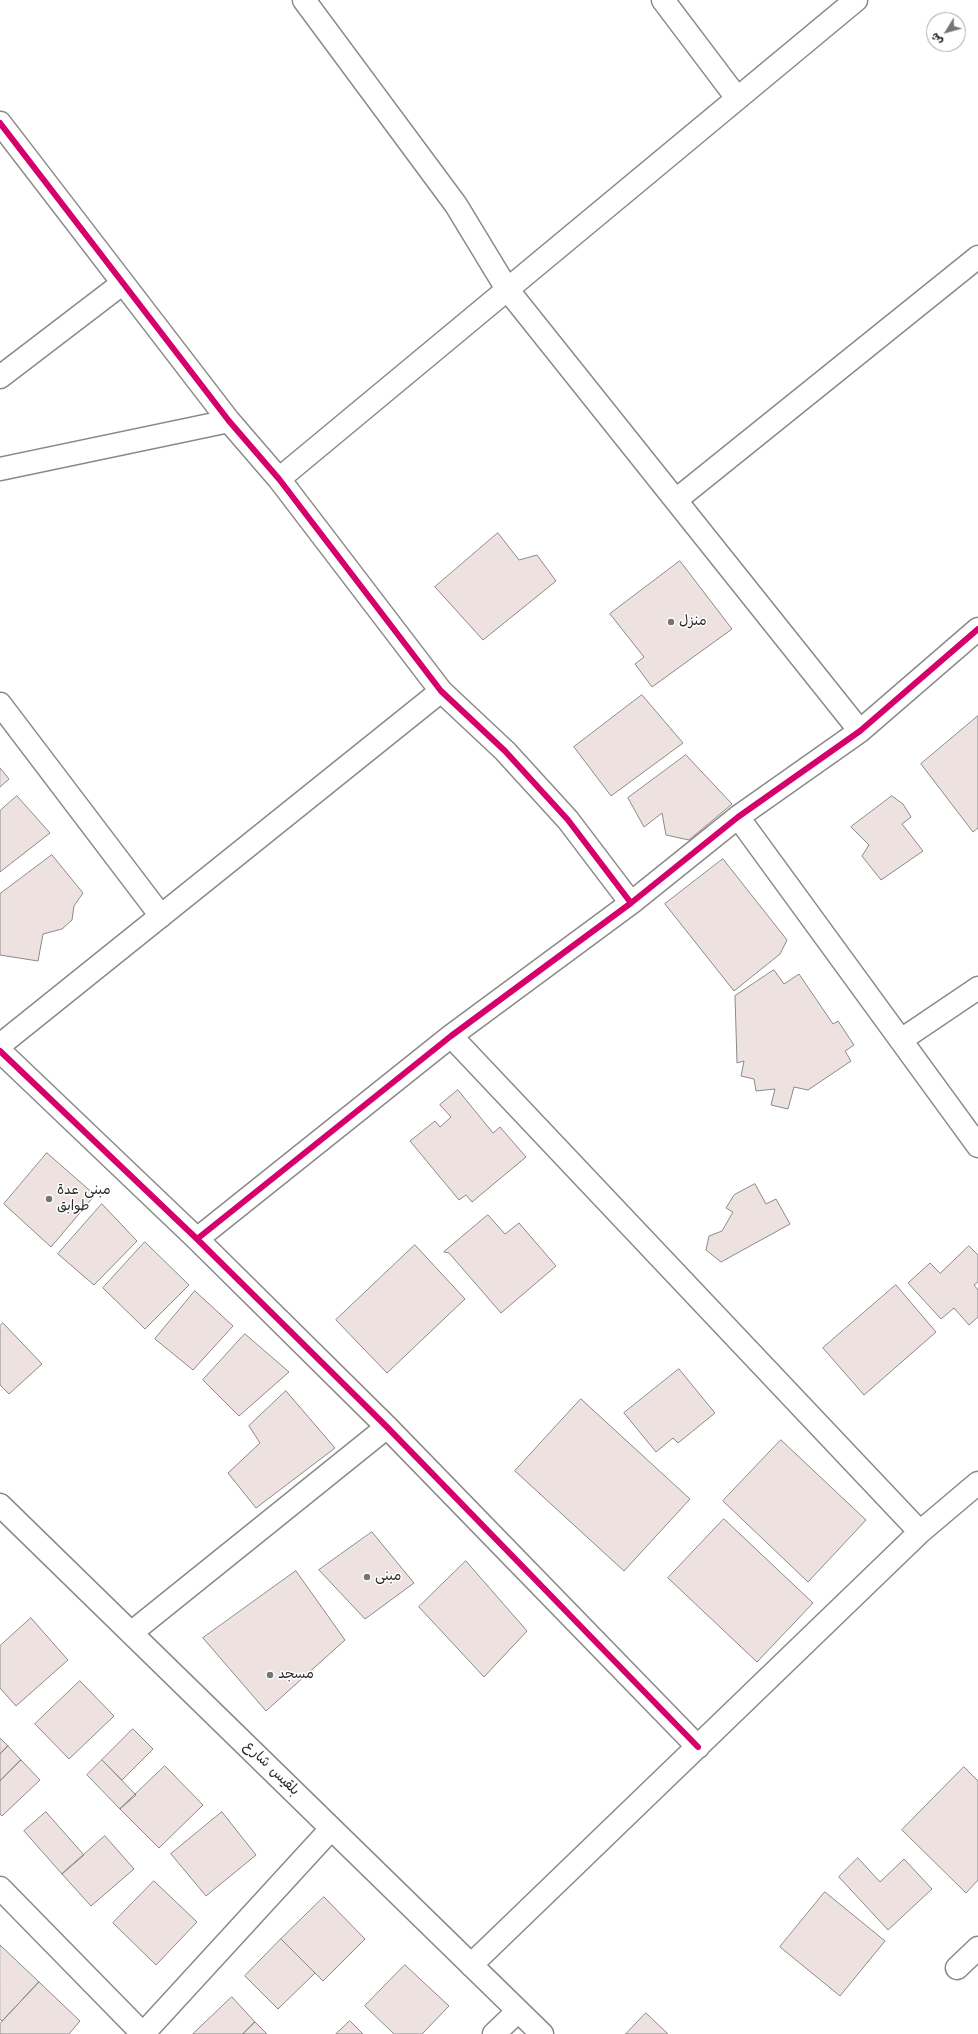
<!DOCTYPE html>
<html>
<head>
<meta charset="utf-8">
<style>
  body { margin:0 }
  #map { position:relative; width:978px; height:2034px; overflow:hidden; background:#fff; font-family:"Architects Daughter","Playpen Sans Arabic",sans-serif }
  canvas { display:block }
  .north { position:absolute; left:926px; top:12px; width:40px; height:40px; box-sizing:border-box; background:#fff; border:1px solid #aaa; border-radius:50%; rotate:233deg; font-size:11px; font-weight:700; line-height:16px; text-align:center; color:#2b2b2b }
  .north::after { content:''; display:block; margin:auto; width:14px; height:18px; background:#757575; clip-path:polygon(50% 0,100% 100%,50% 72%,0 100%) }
</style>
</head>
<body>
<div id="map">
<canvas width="978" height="2034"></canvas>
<div class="north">ش</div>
</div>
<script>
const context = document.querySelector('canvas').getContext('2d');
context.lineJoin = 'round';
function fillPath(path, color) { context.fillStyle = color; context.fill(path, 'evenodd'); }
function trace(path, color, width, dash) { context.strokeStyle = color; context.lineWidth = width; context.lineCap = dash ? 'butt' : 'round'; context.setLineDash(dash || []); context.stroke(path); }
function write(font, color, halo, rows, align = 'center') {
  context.font = font + ' "Architects Daughter","Playpen Sans Arabic",sans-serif'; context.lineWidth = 3; context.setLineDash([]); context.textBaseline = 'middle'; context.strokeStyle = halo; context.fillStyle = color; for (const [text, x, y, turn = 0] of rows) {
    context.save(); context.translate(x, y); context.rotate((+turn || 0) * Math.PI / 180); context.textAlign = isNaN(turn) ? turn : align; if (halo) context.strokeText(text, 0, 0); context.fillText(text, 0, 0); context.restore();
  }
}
const building = new Path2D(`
  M498 533 519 560 537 555 556 581 483 640 435 587Z
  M680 561 732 629 652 687 635 664 644 657 610 614Z
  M642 695 683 743 611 796 574 747Z
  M978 716V828L973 832 921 764Z
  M686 755 732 804 689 840 666 835 662 813 644 827 628 798Z
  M0 768 9 779 0 787Z
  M17 796 50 833 0 872V811Z
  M892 796 903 804 911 817 902 824 923 851 881 880 862 856 869 845 851 827Z
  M52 855 83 893 74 906 72 920 62 929 43 934 38 961 0 955V894Z
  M723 859 787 940 780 954 734 991 665 904Z
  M774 970 784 984 799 974 833 1024 838 1021 854 1045 845 1051 851 1061 808 1090 794 1087 788 1109 771 1105 775 1089 756 1091 754 1079 741 1076 744 1061 737 1063 735 996Z
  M458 1090 493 1133 500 1127 526 1157 472 1202 466 1195 459 1200 410 1141 435 1121 440 1127 451 1117 440 1105Z
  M47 1153 95 1195 51 1247 4 1204Z
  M755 1184 766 1204 776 1199 790 1224 721 1262 706 1250 709 1236 722 1231 733 1212 726 1208 734 1195Z
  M102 1204 137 1241 94 1285 58 1254Z
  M488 1215 505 1234 519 1223 556 1266 501 1313 449 1253 444 1252Z
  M145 1242 189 1285 145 1329 103 1288Z
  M415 1245 465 1299 387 1373 336 1320Z
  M969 1246 978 1255V1282L974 1285 978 1290V1317L969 1325 954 1308 941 1319 908 1283 930 1263 940 1273Z
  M896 1285 936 1332 864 1395 823 1348Z
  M195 1291 233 1326 193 1370 155 1339Z
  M3 1323 42 1364 9 1394 0 1385V1326Z
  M245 1334 289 1372 239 1416 203 1380Z
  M679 1369 715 1413 678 1443 673 1438 656 1452 624 1413Z
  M286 1391 335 1448 256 1508 228 1473 260 1443 249 1426Z
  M581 1399 690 1499 624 1571 515 1471Z
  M781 1440 866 1520 808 1582 723 1501Z
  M724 1519 813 1603 757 1662 668 1578Z
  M372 1532 414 1583 365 1619 319 1570Z
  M466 1561 527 1631 484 1677 419 1607Z
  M296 1571 345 1640 266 1711 203 1638Z
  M31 1618 68 1660 16 1706 0 1688V1646Z
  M80 1681 114 1716 69 1759 35 1724Z
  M133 1729 153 1749 122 1780 102 1760Z
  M0 1738 8 1746 0 1754Z
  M8 1746 21 1760 0 1781V1754Z
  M21 1760 40 1780 2 1816 0 1814V1781Z
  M102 1760 136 1795 120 1809 87 1775Z
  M165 1766 203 1805 159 1848 120 1809Z
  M964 1767 978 1781V1880L966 1893 902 1830Z
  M46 1812 84 1855 62 1874 24 1831Z
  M222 1812 256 1855 206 1896 171 1854Z
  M105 1836 134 1869 91 1906 62 1874Z
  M858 1858 880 1882 904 1859 932 1889 888 1930 839 1877Z
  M154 1881 197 1922 156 1965 113 1923Z
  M825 1892 885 1941 840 1996 780 1947Z
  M324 1897 365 1939 323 1981 281 1939Z
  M281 1939 315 1973 278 2009 245 1976Z
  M0 1945 39 1982 2 2021 0 2019Z
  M405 1965 449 2006 422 2034H394L365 2006Z
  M39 1982 80 2021 69 2034H0V2024Z
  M232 1997 255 2022 243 2034H193Z
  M646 2013 668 2034H626Z
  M350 2021 363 2034H336Z
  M255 2022 267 2034H243Z`);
fillPath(building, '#eee2e1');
trace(building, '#8a8a8a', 1);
const street = new Path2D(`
  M304 0 456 205 507 289 860 731
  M663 0 737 98
  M0 123 229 421 279 479 441 691 505 751 568 820 631 903
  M0 377 123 283
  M0 469 229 421
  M279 479 856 0
  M676 500 978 257
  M0 704 161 916
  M738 817 978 1146
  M451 1036 920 1532
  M901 1040 978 988
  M0 1045 441 691
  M0 1051 197 1239 387 1427 698 1747
  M197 1239 451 1036 631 903 738 817 860 731 978 629
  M0 1505 542 2034
  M131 1633 387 1427
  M0 1888 143 2034
  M471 1965 920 1532 978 1483
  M957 1968 978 1948
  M143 2034 331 1829
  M494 2034 518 2011`);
trace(street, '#8a8a8a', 25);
trace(street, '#fff', 22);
trace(new Path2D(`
  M0 123 229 421 279 479 441 691 505 751 568 820 631 903
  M0 1051 197 1239 387 1427 698 1747
  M197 1239 451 1036 631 903 738 817 860 731 978 629`), '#d6006c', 6);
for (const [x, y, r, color] of [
  [671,622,4,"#757575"],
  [49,1199,4,"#757575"],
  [367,1577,4,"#757575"],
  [270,1675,4,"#757575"]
]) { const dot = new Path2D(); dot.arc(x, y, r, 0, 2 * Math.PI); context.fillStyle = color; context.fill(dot); trace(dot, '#fff', 1.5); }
write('14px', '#2b2b2b', '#fff', [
  ["منزل",679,622],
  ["مبنى عدة",57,1191],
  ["طوابق",57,1207],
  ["مبنى",375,1577],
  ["مسجد",278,1675]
], 'left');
write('14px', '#2b2b2b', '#fff', [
  ["بلقيس شارع",271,1769,44]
]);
</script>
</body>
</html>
